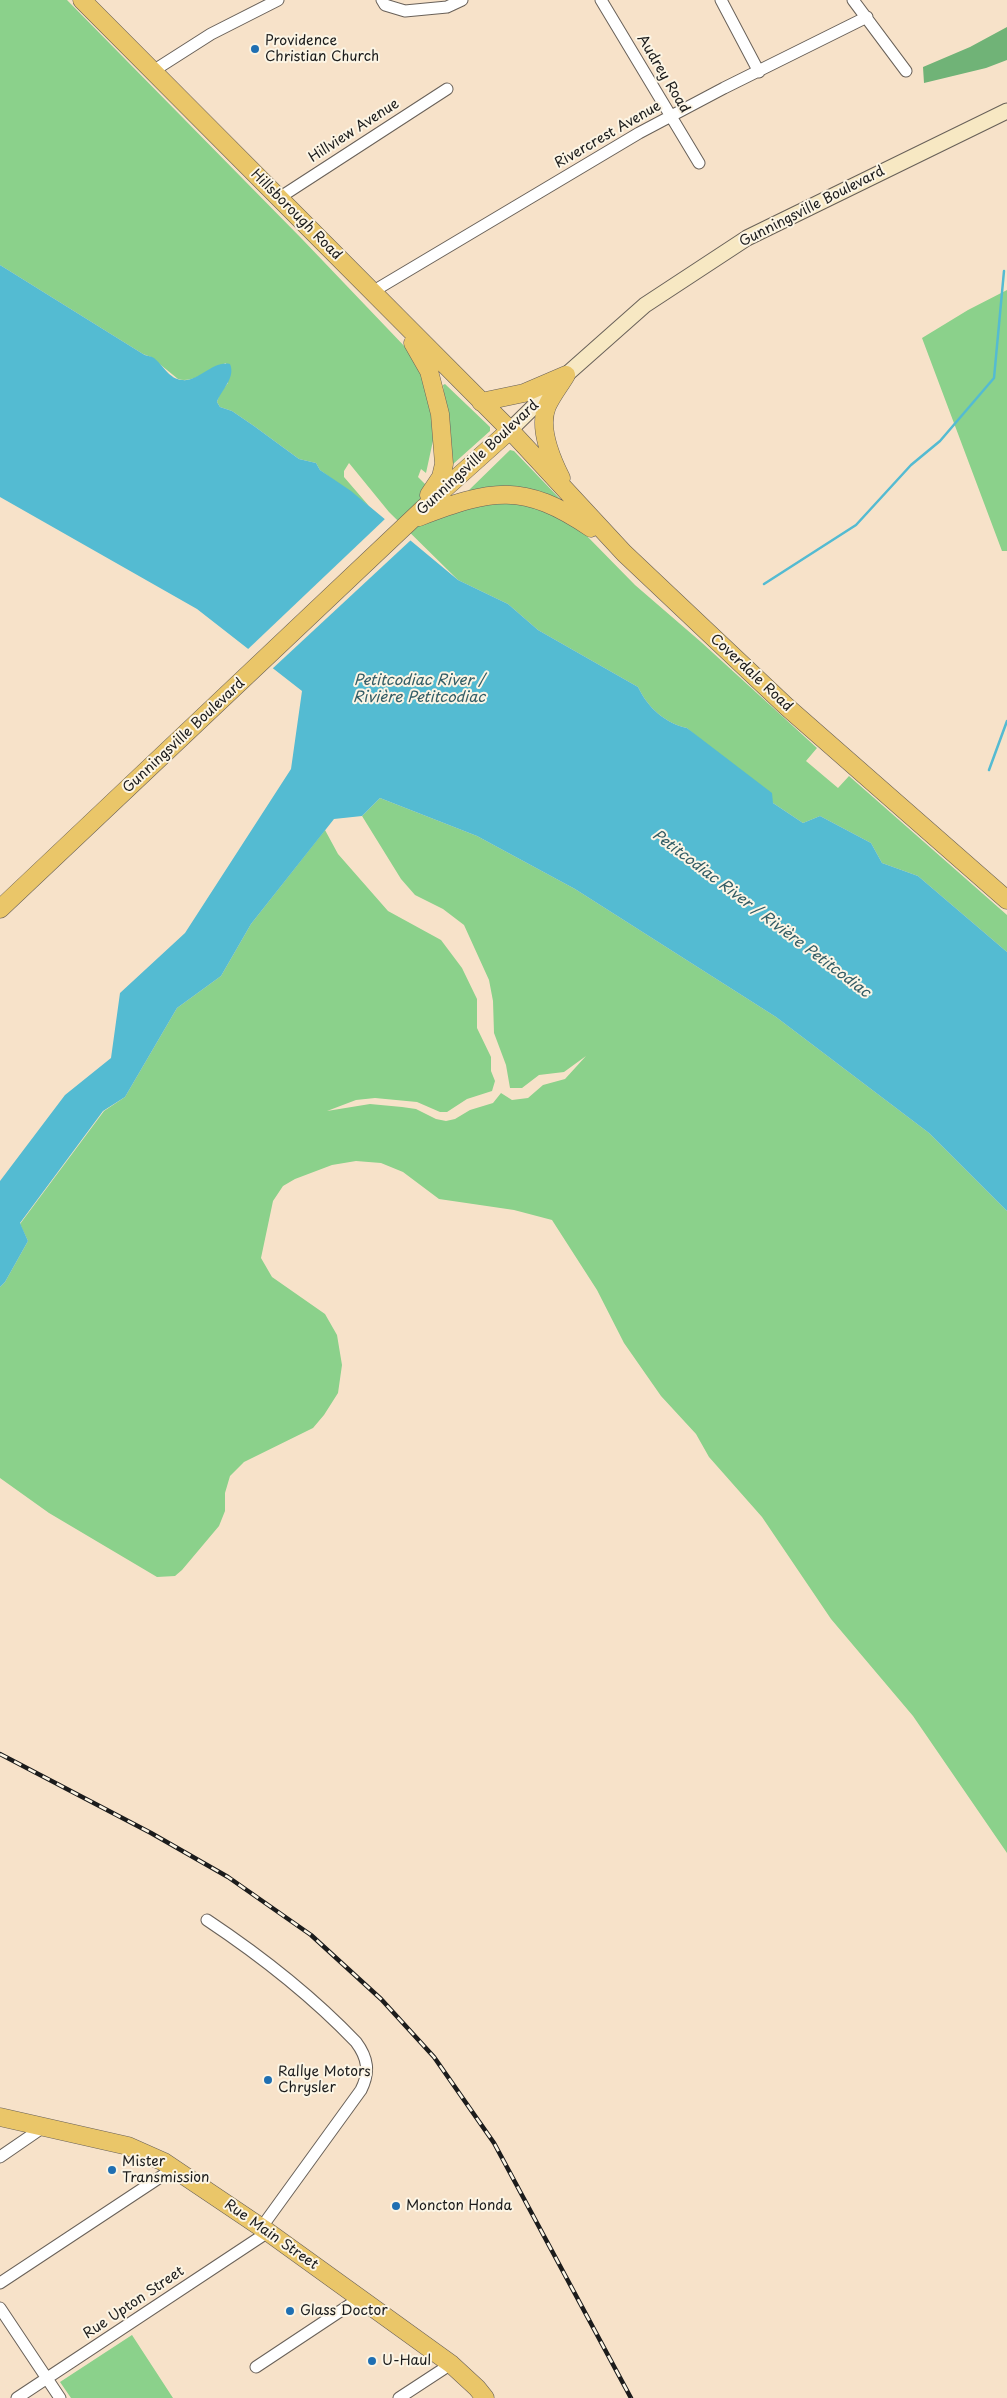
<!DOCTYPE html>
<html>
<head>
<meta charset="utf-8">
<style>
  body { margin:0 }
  canvas { display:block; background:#f7e2c9 }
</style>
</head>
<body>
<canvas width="1007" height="2398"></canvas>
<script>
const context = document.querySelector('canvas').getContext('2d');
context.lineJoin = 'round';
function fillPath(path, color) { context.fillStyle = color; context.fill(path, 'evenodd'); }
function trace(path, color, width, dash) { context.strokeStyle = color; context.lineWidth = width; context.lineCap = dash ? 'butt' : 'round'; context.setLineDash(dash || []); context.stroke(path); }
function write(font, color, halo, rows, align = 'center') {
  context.font = font + ' "Playpen Sans",sans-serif'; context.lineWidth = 4; context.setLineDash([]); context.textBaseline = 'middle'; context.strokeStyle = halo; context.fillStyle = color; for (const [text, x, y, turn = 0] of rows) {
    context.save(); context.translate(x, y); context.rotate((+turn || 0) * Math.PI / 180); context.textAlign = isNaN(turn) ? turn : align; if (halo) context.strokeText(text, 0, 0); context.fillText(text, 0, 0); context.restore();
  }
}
fillPath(new Path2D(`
  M0 0H67L302 239 408 350 428 386 434 436 426 473 421 469 418 477 452 511 481 503 533 504 583 532 635 585 701 642 817 748 806 761 838 788 849 776 1007 915V952L918 876 882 863 871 843 820 816 803 823 773 803 687 728C665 723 648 708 638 687L538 630 508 604 458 580 389 512 349 463 344 471V477L369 506 320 470 316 463 299 459 254 426 232 411 220 407 217 402 220 393 228 383 226 363C211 368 193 384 178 379L151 357 143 354 0 265Z
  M1007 290V551H1002L922 338 968 310Z
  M445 384 490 427V431L452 465 443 385Z
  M510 450 514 451 563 502 469 493 468 491Z
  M380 798 477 836 575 889 776 1017 929 1133 1007 1211V1853L913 1716 831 1619 762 1517 709 1457 696 1434 661 1396 624 1343 597 1290 552 1220 514 1210 439 1199 403 1172 381 1163 356 1161 332 1165 295 1179 283 1186 273 1201 261 1258 272 1277 325 1314 337 1335 342 1365 338 1393 324 1415 313 1428 244 1462 230 1476 225 1493V1511L219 1526 182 1570 175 1576 157 1577 49 1513 0 1478V1287L5 1282 28 1241 20 1224 104 1111 125 1097 177 1008 221 976 251 924 325 830 338 854 388 911 441 940 462 968 477 999V1028L491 1057V1071L495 1081 492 1091 467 1099 447 1112H440L417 1102 375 1098 356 1100 327 1111 370 1104 402 1107 416 1109 436 1119 446 1121 455 1119 470 1110 493 1103 501 1093 512 1100 528 1098 543 1085 565 1079 586 1056 564 1072 539 1075 522 1088H510L506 1065 494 1033 493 1001 489 980 464 925 443 909 415 895 401 879 362 816Z
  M132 2335 173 2398H71L60 2382Z`), '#8bd18b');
fillPath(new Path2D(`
  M1007 27V60L986 68 924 83 923 67 970 47Z`), '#70b377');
fillPath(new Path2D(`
  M0 265 143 354C146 356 151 356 154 358 163 365 169 379 182 380 199 382 213 360 230 364 236 378 221 390 217 402L220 407 232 411 254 426 299 459 316 463 320 470 351 491 458 580 508 604 538 630 638 687C648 708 665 723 687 728L772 793 773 803 803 823 820 816 871 843 882 863 918 876 1007 952V1211L929 1133 776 1017 575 889 477 836 380 798 362 816 334 819 251 924 221 976 177 1008 125 1097 103 1111 20 1223 28 1241 5 1282 0 1287V1181L65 1095 111 1058 120 993 185 933 291 769 302 691 197 609 0 497Z`), '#54bbd2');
fillPath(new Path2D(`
  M386 518 412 539 271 670 246 651Z`), '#f7e2c9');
trace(new Path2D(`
  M764 584 856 525 911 465 940 441 994 378 1004 271
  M989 770 1007 721`), '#54bbd2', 2.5);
const street = new Path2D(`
  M382 0 385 5 405 11 447 7 462 0
  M601 0 699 163
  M721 0 759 72
  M853 0 906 71
  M153 71 211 34 278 0
  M279 198 447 89
  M372 292 639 133 724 88 867 17
  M207 1920C261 1956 311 1995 356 2042 368 2058 370 2072 361 2090L261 2228
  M0 2157 45 2126
  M0 2283 174 2168
  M0 2308 60 2398
  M256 2367 360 2298
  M17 2398 268 2232
  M399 2398 451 2364`);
const secondary = new Path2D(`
  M510 430 566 375 645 305 747 238 1007 111`);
const primary = new Path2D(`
  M82 0 510 430 624 553 787 707 1007 900
  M413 343 429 371 440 414 444 464 441 477 429 495
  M481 402 524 393 566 375
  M561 478C551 458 538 428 547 406 552 395 560 385 566 375
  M419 517C492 489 523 482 591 528
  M0 909 442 491 510 430
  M0 2117 128 2146 164 2162 268 2232 451 2364 477 2388 485 2398`);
trace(street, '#696159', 13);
trace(secondary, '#696159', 17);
trace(primary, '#696159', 19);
trace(street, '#fff', 11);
trace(secondary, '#f7e8c3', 15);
trace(primary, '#eac669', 18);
const rail = new Path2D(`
  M0 1754 151 1833 228 1877 311 1935 381 1999 434 2057 494 2143 631 2398`);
trace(rail, '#1c1c1c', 4.5);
trace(rail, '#fcf5e5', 2.5, [8]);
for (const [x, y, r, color] of [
  [255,49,5,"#1f6fb2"],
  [268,2080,5,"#1f6fb2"],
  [112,2170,5,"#1f6fb2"],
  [396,2206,5,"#1f6fb2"],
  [290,2311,5,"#1f6fb2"],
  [372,2361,5,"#1f6fb2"]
]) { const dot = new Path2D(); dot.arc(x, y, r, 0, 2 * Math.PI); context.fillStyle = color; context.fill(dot); trace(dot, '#fcf5e5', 2); }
write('14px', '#1c1c1c', '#fcf5e5', [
  ["Providence",265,41],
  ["Christian Church",265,57],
  ["Rallye Motors",278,2072],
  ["Chrysler",278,2088],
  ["Mister",122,2162],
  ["Transmission",122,2178],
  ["Moncton Honda",406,2206],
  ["Glass Doctor",300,2311],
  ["U-Haul",382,2361]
], 'left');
write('14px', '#1c1c1c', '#fcf5e5', [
  ["Audrey Road",663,74,59],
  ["Hillview Avenue",354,131,-33],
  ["Rivercrest Avenue",608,135,-30],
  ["Gunningsville Boulevard",812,207,-27],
  ["Hillsborough Road",296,215,45],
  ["Gunningsville Boulevard",478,458,-43],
  ["Coverdale Road",751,673,43],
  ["Gunningsville Boulevard",184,736,-43],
  ["Rue Main Street",271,2235,35],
  ["Rue Upton Street",134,2303,-34]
]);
write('italic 15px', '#325c65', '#fcf5e5', [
  ["Petitcodiac River /",419,681],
  ["Rivière Petitcodiac",419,698],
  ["Petitcodiac River / Rivière Petitcodiac",761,914,37]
]);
</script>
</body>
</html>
